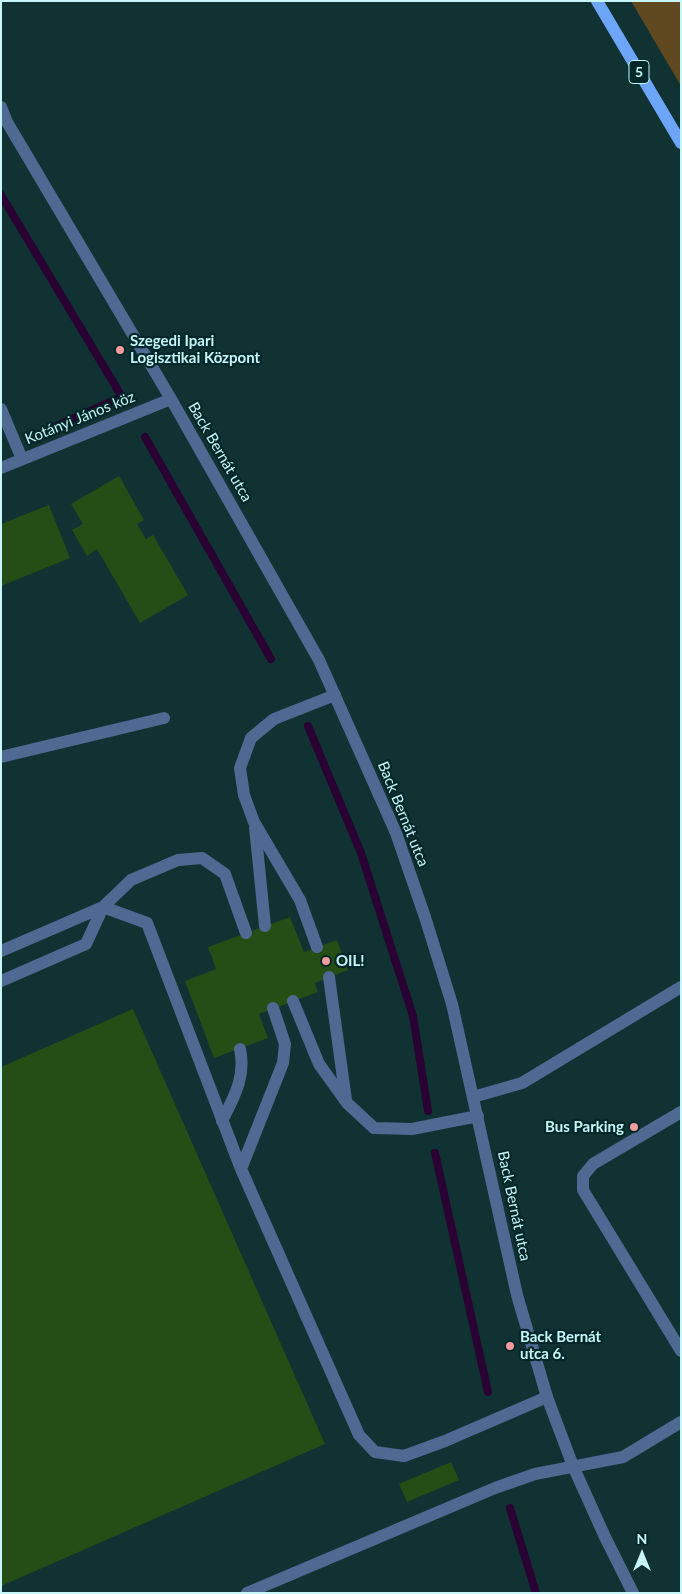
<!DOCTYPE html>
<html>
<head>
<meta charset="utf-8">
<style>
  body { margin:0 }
  #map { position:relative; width:682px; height:1594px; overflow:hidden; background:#103233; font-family:Lato,sans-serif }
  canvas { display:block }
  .frame { position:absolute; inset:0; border:2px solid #c6f6f7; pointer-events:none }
  .north { position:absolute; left:617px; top:1529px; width:50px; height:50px; -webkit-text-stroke:4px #042829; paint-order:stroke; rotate:0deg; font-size:14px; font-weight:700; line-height:20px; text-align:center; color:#c6f6f7 }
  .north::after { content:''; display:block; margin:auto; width:18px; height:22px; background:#c6f6f7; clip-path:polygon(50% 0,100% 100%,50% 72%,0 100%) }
</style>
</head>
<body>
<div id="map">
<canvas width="682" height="1594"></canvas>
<div class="frame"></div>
<div class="north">N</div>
</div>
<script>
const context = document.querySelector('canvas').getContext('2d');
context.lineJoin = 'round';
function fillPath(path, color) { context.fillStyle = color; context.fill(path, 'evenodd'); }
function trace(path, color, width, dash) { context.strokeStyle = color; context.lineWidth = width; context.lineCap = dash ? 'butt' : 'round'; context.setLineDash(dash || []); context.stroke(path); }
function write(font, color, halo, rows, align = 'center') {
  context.font = font + ' Lato,sans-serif'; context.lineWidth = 4.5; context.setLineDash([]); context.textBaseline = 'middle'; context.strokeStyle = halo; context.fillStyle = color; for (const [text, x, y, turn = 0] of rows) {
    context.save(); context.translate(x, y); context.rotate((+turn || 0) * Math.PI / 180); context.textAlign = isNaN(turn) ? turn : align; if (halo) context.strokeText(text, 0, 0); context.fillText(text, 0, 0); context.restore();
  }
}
fillPath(new Path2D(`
  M631 1H681V86Z`), '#604921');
trace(new Path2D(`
  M1 195 122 397 52 428
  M145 437 271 659
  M308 726 361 853 413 1016 428 1111
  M435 1153 488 1392
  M510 1508 536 1593`), '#290133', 8);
fillPath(new Path2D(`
  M119 476 144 520 137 524 146 539 153 535 188 595 140 623 97 549 87 556 72 530 83 524 71 504Z
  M49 505 70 558 1 586V524Z
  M290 917 304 952 337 940 348 970 315 983 318 992 259 1014 268 1038 214 1058 185 981 216 969 208 947Z
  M133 1009 325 1444 1 1586V1067Z
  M451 1462 459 1480 407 1502 399 1484Z`), '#244e15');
trace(new Path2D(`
  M1 409 22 459
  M1 757 164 718
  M255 827 265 926
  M317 947 300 900 254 822 244 795 240 768 251 738 274 719 335 695
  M1 951 103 907 147 923 241 1169 359 1435 375 1452 404 1456 445 1441 547 1397
  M329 977 346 1100
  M1 981 86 944 103 907 131 880 178 860 202 858 225 874 246 933
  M293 1001 319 1064 347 1103 374 1128 412 1129 478 1116
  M473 1097 522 1083 681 987
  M681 1112 593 1164 583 1176V1190L681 1351
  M222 1121C234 1097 246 1077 240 1049
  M241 1169 283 1063 285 1044 273 1008
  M247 1593 495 1488 535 1474 623 1457 681 1422`), '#4e6992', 12);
trace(new Path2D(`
  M1 107 7 122 171 399 319 660 396 833 425 917 452 1004 517 1295 547 1397 573 1466 605 1537 633 1593
  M1 468 171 399`), '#4e6992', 12);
trace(new Path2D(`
  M597 1 681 143`), '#6da5f9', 12);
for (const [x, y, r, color] of [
  [120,350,5,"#f59b9d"],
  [326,961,5,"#f59b9d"],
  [634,1127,5,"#f59b9d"],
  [510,1346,5,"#f59b9d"]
]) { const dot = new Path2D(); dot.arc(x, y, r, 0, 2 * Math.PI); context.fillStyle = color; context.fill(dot); trace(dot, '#042829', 2); }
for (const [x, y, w] of [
  [639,72,20]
]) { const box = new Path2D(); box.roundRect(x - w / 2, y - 11.5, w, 23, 4); context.fillStyle = '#042829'; context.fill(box); trace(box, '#c6f6f7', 1); }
write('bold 14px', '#c6f6f7', null, [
  ["5",639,72]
]);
write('bold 15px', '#c6f6f7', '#042829', [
  ["Szegedi Ipari",130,341],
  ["Logisztikai Központ",130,358],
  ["OIL!",336,961],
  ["Bus Parking",624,1127,"right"],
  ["Back Bernát",520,1337],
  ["utca 6.",520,1354]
], 'left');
write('15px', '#c6f6f7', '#042829', [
  ["Kotányi János köz",80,418,-22],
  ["Back Bernát utca",220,452,60],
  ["Back Bernát utca",403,814,68],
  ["Back Bernát utca",514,1206,78]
]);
</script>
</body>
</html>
